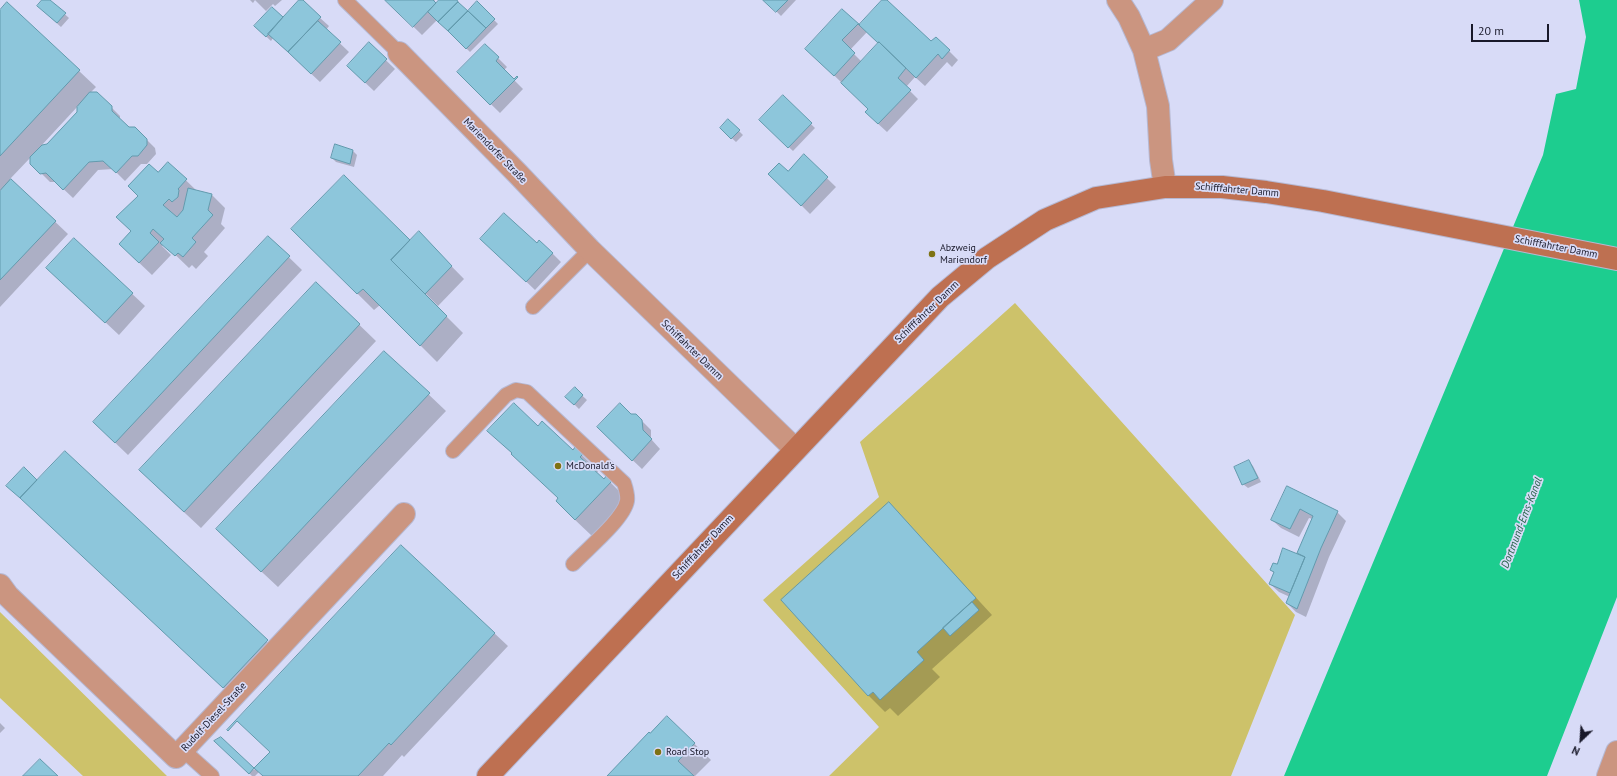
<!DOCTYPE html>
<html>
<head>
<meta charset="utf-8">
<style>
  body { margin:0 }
  #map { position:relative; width:1617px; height:776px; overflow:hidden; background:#d8dbf7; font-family:"PT Sans",sans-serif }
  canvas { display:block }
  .north { position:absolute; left:1561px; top:720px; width:40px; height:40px; -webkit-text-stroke:3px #d8dbf7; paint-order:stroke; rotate:205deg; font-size:11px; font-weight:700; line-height:16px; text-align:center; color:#19192a }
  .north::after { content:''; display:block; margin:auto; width:14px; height:18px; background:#19192a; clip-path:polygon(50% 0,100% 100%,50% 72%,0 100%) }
  .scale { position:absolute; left:1471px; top:24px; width:78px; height:18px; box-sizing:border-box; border:2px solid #19192a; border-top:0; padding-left:5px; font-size:12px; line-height:14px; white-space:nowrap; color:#19192a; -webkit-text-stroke:3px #d8dbf7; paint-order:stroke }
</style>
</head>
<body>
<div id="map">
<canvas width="1617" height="776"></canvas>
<div class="north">N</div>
<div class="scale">20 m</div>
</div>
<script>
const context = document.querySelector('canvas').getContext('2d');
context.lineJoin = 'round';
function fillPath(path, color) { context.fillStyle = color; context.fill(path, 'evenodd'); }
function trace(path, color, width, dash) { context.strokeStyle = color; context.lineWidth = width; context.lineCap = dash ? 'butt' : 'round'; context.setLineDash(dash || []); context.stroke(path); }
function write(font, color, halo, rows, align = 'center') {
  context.font = font + ' "PT Sans",sans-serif'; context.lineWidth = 3.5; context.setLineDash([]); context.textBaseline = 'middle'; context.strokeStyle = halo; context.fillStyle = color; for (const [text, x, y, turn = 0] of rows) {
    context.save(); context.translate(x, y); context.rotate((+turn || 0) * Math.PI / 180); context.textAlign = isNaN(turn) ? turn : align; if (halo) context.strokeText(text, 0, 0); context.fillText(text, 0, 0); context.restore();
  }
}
fillPath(new Path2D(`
  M1015 303 1295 615 1231 776H829L879 727 763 600 879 497 860 442Z
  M0 612 167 776H83L0 698Z`), '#cdc26a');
fillPath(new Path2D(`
  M1579 0H1617V597L1547 776H1284L1543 155 1556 94 1576 89 1586 37Z`), '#1dcd8f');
fillPath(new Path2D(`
  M43 0H49L69 18 61 27 42 10Z
  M250 0H282L275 6 273 4 266 11 255 0 253 3Z
  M300 0 329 26 326 30 349 52 320 82 273 38 271 41 255 26 272 8 283 18Z
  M386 0H435L434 2 437 4 441 0H455L468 12 477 3 498 24 470 52 437 20 422 35Z
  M765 0H796L781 16Z
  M883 0H885L931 43 936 38 958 60 952 67 947 62 925 86 915 77 906 87 918 99 887 132 875 121 869 109 815 57 843 10 860 26ZM867 32 879 43 862 62 850 50Z
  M7 3 96 87 90 93H97L120 116V120L129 128 146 139 155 148 156 154 147 164H141L125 181 113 169 98 170 73 198 56 182H50L31 163V157L10 179 68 234 0 307V11ZM78 106V113L48 145 41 146Z
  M369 44 395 69 374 91 357 75Z
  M485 45 507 67 504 70 523 89 500 113 458 72Z
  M783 97 815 128 793 151 760 120Z
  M728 120 743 135 736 142 721 128Z
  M335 145 353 151 357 155 354 167 336 162 332 158Z
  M804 156 836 187 810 214 770 174 788 173Z
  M168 163 198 192 212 195 225 208 221 224 225 228 204 252 208 256 196 269 192 265 189 268 164 244 162 246 171 255 152 275 133 257 132 232 117 217 139 196Z
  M344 176 410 242 419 233 464 279 438 306 408 276 407 277 463 333 437 362 380 305 374 310 292 229Z
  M268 237 302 270 128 455 107 435Z
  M74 239 145 306 119 335 61 281Z
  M537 244 552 253 561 262 535 290 490 247Z
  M316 283 376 341 201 528 157 487Z
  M384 352 446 411 278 587 234 546Z
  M575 389 587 400 579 409 567 397Z
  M631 415H636L651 430V439L660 449 642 469 607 436Z
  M538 427 573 451 576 449 598 471 597 473 604 480 606 478 627 499 592 536 573 518 559 499 489 431Z
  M65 452 280 654 237 700 8 486 24 469 37 482Z
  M1249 462 1253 466 1261 482 1248 488 1243 484Z
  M1288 487 1337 512 1346 521 1329 557 1306 617 1296 612 1287 603 1290 597 1279 592 1270 584 1274 573 1271 570 1298 555 1313 519 1309 518 1299 537 1281 528 1272 520Z
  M889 503 992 615 932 669 940 677 898 716 890 708 885 712 869 696 782 600Z
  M401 546 508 646 404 757 402 755 383 776H263L259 772 255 776H252L216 741 221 738 254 770 271 752Z
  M667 717 711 760 695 776H608Z
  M0 723 5 728 0 733Z`), '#0003');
const building = new Path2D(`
  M42 0H50L66 13 57 23 37 6Z
  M299 0H303L321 17 288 52 268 34Z
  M385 0H433L436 3 413 27Z
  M439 0H457L458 2 438 22 428 12Z
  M763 0H788L776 12Z
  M882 0H887L931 41 936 37 950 50 942 59 938 54 916 78 879 42 878 43 859 25Z
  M477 1 495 19 486 28 468 11Z
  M7 2 80 70 0 156V10Z
  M458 2 468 11 448 31 438 22Z
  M272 7 283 17 266 37 254 26Z
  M842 9 860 25 858 24 842 40 855 53 834 76 805 49Z
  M468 11 486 28 466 49 448 31Z
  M318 21 341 42 311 74 288 52Z
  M369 42 387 59 365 83 347 66Z
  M879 42 906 68 898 78 911 90 878 124 865 112 868 109 841 83Z
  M485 44 499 57 496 61 514 79 517 76 518 77 490 105 457 72Z
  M90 92H97L112 106V111L129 127H135L147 139V145L138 156H132L116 173 103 161 89 162 63 190 46 173 40 174 30 164V157L42 145 47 144 77 112V107Z
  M783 95 812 123 788 148 759 120Z
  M728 119 740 130 731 139 720 128Z
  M335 144 353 150 350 164 331 158Z
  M804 154 828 177 801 206 768 174 779 163 788 171Z
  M168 162 187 179 178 189 179 190 178 197 172 202 169 199 163 205 177 217 183 210 188 188 212 194 208 210 213 215 192 238 196 242 183 257 178 253 175 256 160 243 164 239 153 229 150 233 159 242 139 263 119 244 131 231 116 217 138 196 128 186 149 164 158 172Z
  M344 175 410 240 391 260 447 316 420 346 363 289 357 294 291 229Z
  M11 179 56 221 0 280V191Z
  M504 213 537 243 539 240 553 253 526 282 480 239Z
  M419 231 452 266 425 294 391 260Z
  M268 236 290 256 115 443 93 422Z
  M74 238 133 293 105 323 46 268Z
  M316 282 360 324 184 512 139 470Z
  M384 351 430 393 261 572 216 529Z
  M575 387 583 395 574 405 565 397Z
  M514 403 538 426 542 421 573 450 575 447 583 454 580 457 604 479 606 476 612 481 575 520 556 501 558 498 511 454 512 453 487 431Z
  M620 403 631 414H636L642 420 643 430 652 439 632 461 597 427Z
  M65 451 268 640 223 688 20 498Z
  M1249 460 1258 478 1242 485 1234 467Z
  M24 467 37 480 20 498 6 486Z
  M1287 486 1338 511 1321 548 1297 609 1286 603 1305 557 1297 553 1313 516 1300 509 1290 529 1271 520Z
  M889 502 976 598 917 652 924 660 880 700 873 692 868 696 781 600Z
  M401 545 495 633 391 745 389 743 358 776H263L254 768 270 752 237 721 228 731 227 730Z
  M1283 548 1305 557 1290 593 1269 584 1274 572 1270 570 1273 563 1277 564Z
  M972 602 979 610 950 636 943 628Z
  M667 716 695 743 678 761 694 776H607L649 732 650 733Z
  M221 737 254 768 249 774 214 741Z
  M40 759 58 776H23Z`);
fillPath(building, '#8dc6db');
trace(building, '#629aad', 1);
const service = new Path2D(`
  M345 0 399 53
  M533 307 590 250
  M453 451 506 395 516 390 527 392 624 483C626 489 628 495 627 501 624 519 586 550 573 564
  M183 750 212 776`);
const minor = new Path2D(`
  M1118 0 1129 17 1144 50 1158 106 1161 160 1165 187
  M1144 50 1168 40 1212 0
  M399 53 518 174 590 250 795 449
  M0 585 8 596 176 757 404 514
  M1608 776 1617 752`);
const secondary = new Path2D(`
  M488 776 940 297 987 258 1045 220 1096 198 1165 187H1222L1266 192 1323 201 1617 259`);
trace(service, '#b6b8d2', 16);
trace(minor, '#b6b8d2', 24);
trace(secondary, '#b6b8d2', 24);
trace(service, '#cb9580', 14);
trace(minor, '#cb9580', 22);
trace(secondary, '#be7051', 22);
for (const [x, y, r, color] of [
  [932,254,4,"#7e7213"],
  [558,466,4,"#7e7213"],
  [658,752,4,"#7e7213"]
]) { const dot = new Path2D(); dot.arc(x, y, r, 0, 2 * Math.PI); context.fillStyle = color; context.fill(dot); trace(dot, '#d8dbf7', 1.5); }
write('10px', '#19192a', '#d8dbf7', [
  ["Mariendorfer Straße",495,151,46],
  ["Schifffahrter Damm",1237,190,5],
  ["Schifffahrter Damm",1556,247,11],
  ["Schifffahrter Damm",927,312,-44],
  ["Schiffahrter Damm",692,350,44],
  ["Schifffahrter Damm",703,547,-47],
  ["Rudolf-Diesel-Straße",214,717,-47]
]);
write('10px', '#19192a', '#d8dbf7', [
  ["Abzweig",940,248],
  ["Mariendorf",940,260],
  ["McDonald's",566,466],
  ["Road Stop",666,752]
], 'left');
write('italic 11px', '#286349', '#d8dbf7', [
  ["Dortmund-Ems-Kanal",1522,523,-69]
]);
</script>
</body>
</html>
